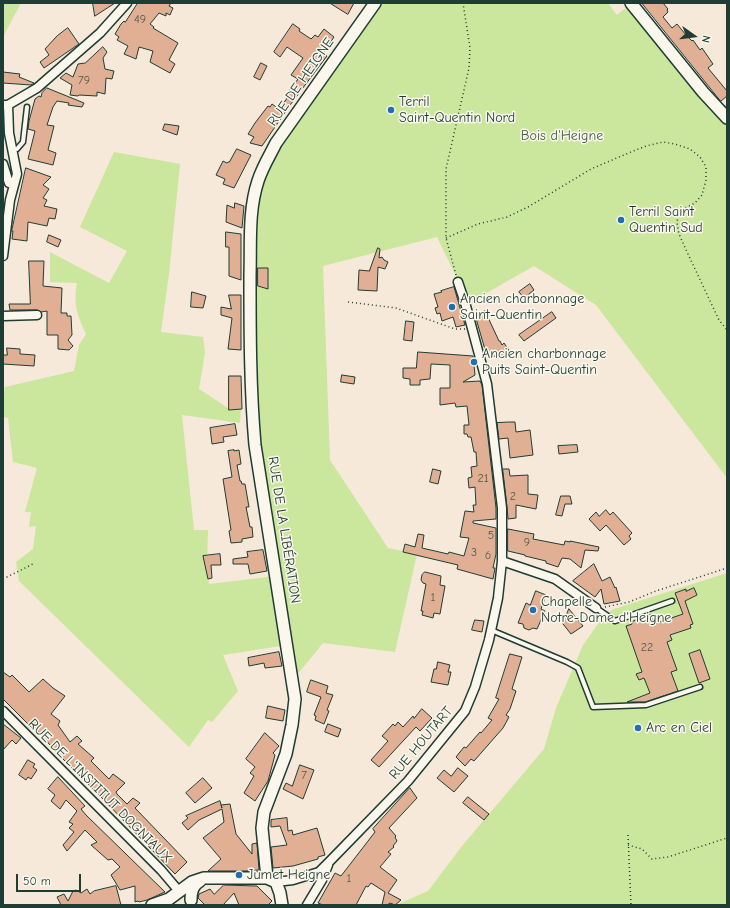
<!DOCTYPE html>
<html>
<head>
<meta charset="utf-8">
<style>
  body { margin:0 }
  #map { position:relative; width:730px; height:908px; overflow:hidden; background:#f6e9da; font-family:"Comic Neue",sans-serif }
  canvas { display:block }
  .frame { position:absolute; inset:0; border:4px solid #1f3d34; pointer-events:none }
  .north { position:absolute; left:674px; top:16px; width:40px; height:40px; -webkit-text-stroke:3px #fbf7ec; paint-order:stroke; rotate:104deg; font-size:11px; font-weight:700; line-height:16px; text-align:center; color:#1f3d34 }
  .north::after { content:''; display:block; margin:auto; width:14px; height:18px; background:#1f3d34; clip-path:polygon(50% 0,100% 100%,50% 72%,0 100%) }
  .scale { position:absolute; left:16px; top:874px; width:65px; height:18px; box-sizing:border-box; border:2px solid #1f3d34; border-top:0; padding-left:5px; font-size:12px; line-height:14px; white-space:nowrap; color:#1f3d34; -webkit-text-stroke:3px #fbf7ec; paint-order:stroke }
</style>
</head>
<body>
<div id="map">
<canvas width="730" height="908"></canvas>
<div class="frame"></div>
<div class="north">N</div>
<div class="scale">50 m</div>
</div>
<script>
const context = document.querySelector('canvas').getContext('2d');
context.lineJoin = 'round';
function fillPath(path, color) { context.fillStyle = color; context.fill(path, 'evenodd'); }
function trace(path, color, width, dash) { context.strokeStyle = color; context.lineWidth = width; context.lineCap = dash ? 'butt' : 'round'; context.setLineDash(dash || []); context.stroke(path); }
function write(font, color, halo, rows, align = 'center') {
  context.font = font + ' "Comic Neue",sans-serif'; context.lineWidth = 3; context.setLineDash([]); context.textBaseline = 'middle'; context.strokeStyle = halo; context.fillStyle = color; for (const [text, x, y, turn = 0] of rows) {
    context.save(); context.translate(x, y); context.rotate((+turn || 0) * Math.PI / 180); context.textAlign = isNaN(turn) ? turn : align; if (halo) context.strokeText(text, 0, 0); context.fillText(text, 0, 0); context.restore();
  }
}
fillPath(new Path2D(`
  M3 3H21L3 37Z
  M375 3H608L617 15 632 3 720 110 727 103V478L596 305 534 266 469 303 437 237 323 266 330 460 388 548 417 554 395 652 323 643 292 681 287 645 223 655 238 691 212 722 208 720 189 747 19 581 16 562 33 549 36 526 29 527 31 512H25L37 468 13 462 8 418 3 417V399L5 387 74 371 79 345 86 334C77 314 73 305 77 283L50 282V252L109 283 127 251 80 227 114 152 180 164 169 274 161 332 203 337 205 352 199 389 231 410 241 409 240 423 182 415 194 530H208L207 566 209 584 276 576 255 445 250 237 264 165Z
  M727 573V905H396L428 891 462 846 544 749 556 708 583 645 605 614 614 609Z`), '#cbe69d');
const building = new Path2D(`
  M93 3H115L95 16Z
  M138 3H171L169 6 173 8 170 15 166 13V16L159 13 150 24 154 27 153 28 178 43 169 60 175 64 170 73 150 62 153 51 139 47 136 59 124 54 128 46 117 40 119 37 115 34 121 24 124 21 125 22Z
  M330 3H354L348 14Z
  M642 3H663L668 9 667 10 668 12 663 17 672 28 677 24 686 35 692 41 693 40 700 50 702 48 713 64 708 68 727 91V96L721 101Z
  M293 24 300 29 299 31 311 39 315 35 318 37 324 29 334 37 323 53 327 56 290 105 262 146 250 143 254 137 248 134 255 123 268 106 270 107 272 104 279 109 288 97 286 95 298 79 291 75 303 58 287 47 280 57 274 52Z
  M68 28 79 44 44 68 40 62 49 55 45 49 57 36Z
  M103 47 107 52 103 58 105 69 114 71 112 79 106 78 105 94 97 92V96L79 95 78 96 70 95 72 85 60 78 66 73 73 77 78 64 85 63Z
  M261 63 267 66 260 80 254 77Z
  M3 72 20 74 19 77 34 83 31 85 3 83Z
  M47 88 84 103 82 107 68 105 69 103 57 101 53 107 47 125 54 126 48 150 56 153 53 165 28 159 35 131 28 129 29 121 35 99 39 96 41 97 42 93Z
  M165 124 179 126 177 135 163 130Z
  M237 149 251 155 234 188 223 184 225 179 216 175 223 161 227 163 228 162H229Z
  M26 168 51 177 43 185 49 189 43 198 47 200 44 206 57 209 55 219 49 218 47 226 28 222 27 241 12 239 13 231H12Z
  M235 203 244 206 242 228 226 222 227 205 234 208Z
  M226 232 241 234V280L229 276V247H226Z
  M49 235 61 240 58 247 47 242Z
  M378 248 380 249 379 258 382 257 384 260 388 262 385 269 378 267 377 291 358 290 359 270 369 271Z
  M29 261H44L43 286 62 288 61 313H67V316H71L72 335 68 340 73 346 69 350 58 349V335H47V311L41 312 37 310H10L9 304H30Z
  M258 268H268V289L258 286Z
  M530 284 534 290 524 298 519 292Z
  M454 287 465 325 456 327 453 317 442 321 440 313 437 314 435 308 438 307 434 294 442 292 441 291Z
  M192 292 206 296 203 308 191 307Z
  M229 295H241V350L228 349 232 318 221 315V307L231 309Z
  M485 311 499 341H500L502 345 504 343 510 352 499 358 486 353 475 315Z
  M552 312 556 318 524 341 519 335Z
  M406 321 414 322 412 341 404 340Z
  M7 348 20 349V354L35 355 34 366 3 364V355H7Z
  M418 352 473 356 475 375 463 382 480 381 482 385 496 508V519L473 521V523L496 528V554L493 568H495L493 579 457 569 458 565 403 552 405 544 415 547 418 534 424 535 422 548 448 554 449 552 464 556 469 538 460 537 465 511 474 512 473 505H476L475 487 469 488 468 478 472 477 471 467 477 466 476 452H474L471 437H468L467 434H464V425H469L467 406 456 407 455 403 440 405V388H450V365L431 364 430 379 420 380V385H410V379L403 378V368H416Z
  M342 375 355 377 354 384 341 382Z
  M229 376H241L242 409 229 410Z
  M509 422H515L516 432 530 430 533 455 510 458 508 438 499 439 497 423Z
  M235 424 237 435 223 437 224 442 212 444 210 428Z
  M577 445 578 452 559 454 558 446Z
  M234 450V451L239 450 241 464 237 465 240 481H241L242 484H245L249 507H246L250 527H252L253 537 242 539V542L231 543 229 531 231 530 223 479 232 477 228 451Z
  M433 469 441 471 438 484 430 482Z
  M503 469H509L510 476 528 475V494L538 495 536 509 516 505V518L508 519 507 507Z
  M561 496H570L572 504H565L562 516 556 515Z
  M606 510 610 515 613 512 632 533 629 536 631 539 624 545 606 525 600 531 589 519 596 512 599 516Z
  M508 529 534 534 533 539 564 545 565 541 570 542V541L599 547 598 551 585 550 581 568 570 559 562 558 558 567 546 563V561L525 556V555L508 551Z
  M263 550 267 571 250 574 248 564H233V559L248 557 247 552Z
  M220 554 221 565H211L212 578 208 579 203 556Z
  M594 564 602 581 610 577 615 588 616 587 620 601 604 604 601 589 595 597 573 581Z
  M425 572 441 576 440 585 445 586 440 614 434 613 433 618 422 615 423 611H421L426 584 423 583 421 580 422 575Z
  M694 588 697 595 685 601 693 624 690 625 691 628 670 635 672 640 667 642 677 670 671 672 678 691 645 702H627L650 693 644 678 639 680 636 674 642 672 626 626 632 624 631 622 650 614 654 624 683 614 675 593 686 589V591Z
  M536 591 546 595 541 609 545 611 537 629 533 628 529 630 524 628 523 624 518 623 526 603 530 605Z
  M569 609 583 626 571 634 563 624Z
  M475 620 484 621 482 632 472 630Z
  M700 650 710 679 699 683 689 654Z
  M279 652 282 666 265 668 264 663 249 666 248 658Z
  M510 654 522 657 512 689 516 691 510 709 506 715 509 717 503 728 474 761 471 759 465 766 456 757 464 747 466 748 480 732 481 733 492 720 488 718 499 699 496 698Z
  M438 662 450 665 448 672H451L448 685 431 682 434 669H436Z
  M3 672 10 677 12 675 29 692 43 679 53 688 65 696 51 714 60 721 58 725 70 742 77 736 82 741 78 744 94 758 91 761 109 779 113 774 125 783 116 792 117 794 127 804 133 798 140 803 135 808 187 862 175 874 103 799 58 754 34 727 32 728 3 699Z
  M311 680 328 686 326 693 333 695 327 710 329 711 324 724 315 720 316 716 314 715 321 697 307 692Z
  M268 706 285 710 283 721 266 718Z
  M422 709 432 718 420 731 416 727 379 767 371 760 388 741 382 736 393 724 395 726 398 722 403 727 413 716 414 718Z
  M3 724 21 738 16 744 12 740 3 750Z
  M328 724 341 729 338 737 325 732Z
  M265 733 279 746 273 753 275 755 268 781 255 801 244 793 254 776 250 773 255 767 246 759Z
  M28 760 35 764 33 767 37 770 31 779 28 777 26 780 19 775Z
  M300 765 314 770 303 799 283 789 286 783 292 786Z
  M458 768 468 776 454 792 437 778 444 770 451 776Z
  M58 777 85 806 81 809 86 815 165 892 147 900 139 902 138 901 135 902V886L120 890 111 875 120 867 112 859 108 860 91 845 97 842 85 830 67 851 63 845 74 832 69 828 73 824 69 822 77 811 66 800 60 809 51 801 55 795 48 789Z
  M203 778 212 788 195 803 186 793Z
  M410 788 417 798 389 828 396 836 395 837 397 841 393 846 394 847 388 852 391 854 380 867 397 880 388 893 401 900 395 905 390 903 387 905H382L385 892 371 883 368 887 366 886 356 905H323L318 903 335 873 341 876 375 832 373 829Z
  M468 797 489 814 484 820 463 803Z
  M220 801 222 808 221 805 230 804 236 834 252 854V844L257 843 259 870 245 871H208L221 859 203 838 224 822 222 809 199 820 188 830 182 823 188 818 186 816Z
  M287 818 288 831 292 830 293 835 317 828 325 855 318 857V859L293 866 273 868 271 847 287 845 280 826 271 827V820Z
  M224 885 257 886 272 901 268 905H239L234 893 223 905H205L198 898 199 894 210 889 214 894Z
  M116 886 121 905H61L57 897 64 894 68 901 73 891 76 890 81 893 87 889 90 894 94 891Z`);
fillPath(building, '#e1af94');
trace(building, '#1f3d34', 1);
const lane = new Path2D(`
  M12 149H17L23 142 27 107
  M596 608 615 621 672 601
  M491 630 567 662 578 668 593 707 646 705 700 687`);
const street = new Path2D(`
  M3 105H8L37 88 100 33 127 3
  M3 164 9 183 14 184
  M3 256 10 200 17 174 9 133 8 105
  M3 316 37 315
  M502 561 555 579 596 608
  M3 711 161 870 178 890
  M276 882 293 880 319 872 329 862 408 781 465 711 475 687 489 640 498 598 502 561V508L487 384 466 306 458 282
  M307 905 322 880 328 865`);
const secondary = new Path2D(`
  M631 3 703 92 727 118
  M267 878 262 828 264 812 286 754 292 725 295 699 255 445C250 388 250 332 250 275 251 244 248 211 258 181 262 168 270 155 276 143L375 3
  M191 900C191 891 193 885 200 881
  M152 905 169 899 192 882 204 878H267L276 882 280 893 282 905`);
trace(lane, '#1f3d34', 7);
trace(street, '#1f3d34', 11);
trace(secondary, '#1f3d34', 14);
trace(new Path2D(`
  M446 238 478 224 507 217 528 207 591 169 631 152 646 146 663 142 675 144 690 149 700 157 706 167V180L702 195 695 203 685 208 678 215 677 223 679 234 687 252 719 320 727 330
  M456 275 446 238V169L469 68 470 48 463 3
  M348 302 396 308 455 329H465
  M3 579 33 564
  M605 607 629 602 656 591 727 568
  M628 835 631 905
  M628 845 642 849 652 859 668 857 727 838`), '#1f3d34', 1.5, [1, 3]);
trace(lane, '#fbf7ec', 4);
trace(street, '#fbf7ec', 8);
trace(secondary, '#fbf7ec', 11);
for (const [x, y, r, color] of [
  [391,110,4,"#1f6fb2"],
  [621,220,4,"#1f6fb2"],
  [452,307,4,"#1f6fb2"],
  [474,362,4,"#1f6fb2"],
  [533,610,4,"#1f6fb2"],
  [638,728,4,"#1f6fb2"],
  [239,875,4,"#1f6fb2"]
]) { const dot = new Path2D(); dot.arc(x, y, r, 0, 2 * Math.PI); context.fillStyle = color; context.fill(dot); trace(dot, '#fbf7ec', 1.5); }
write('12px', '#505a4c', null, [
  ["49",140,20],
  ["79",84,81],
  ["21",483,479],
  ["2",513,497],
  ["5",491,536],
  ["9",527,543],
  ["3",474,553],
  ["6",488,556],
  ["1",433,598],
  ["22",647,648],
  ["7",304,776],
  ["1",349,879]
]);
write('14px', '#1f3d34', '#fbf7ec', [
  ["RUE DE HEIGNE",301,82,-55],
  ["RUE DE LA LIBÉRATION",284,530,81],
  ["RUE HOUTART",421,743,-50],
  ["RUE DE L'INSTITUT DOGNIAUX",100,791,45]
]);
write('14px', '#1f3d34', '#fbf7ec', [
  ["Terril",399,102],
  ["Saint-Quentin Nord",399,118],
  ["Terril Saint",629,212],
  ["Quentin Sud",629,228],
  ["Ancien charbonnage",460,299],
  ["Saint-Quentin",460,315],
  ["Ancien charbonnage",482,354],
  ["Puits Saint-Quentin",482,370],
  ["Chapelle",541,602],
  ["Notre-Dame d'Heigne",541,618],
  ["Arc en Ciel",646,728],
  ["Jumet Heigne",247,875]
], 'left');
write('14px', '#415f49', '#fbf7ec', [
  ["Bois d'Heigne",562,136]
]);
</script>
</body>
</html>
